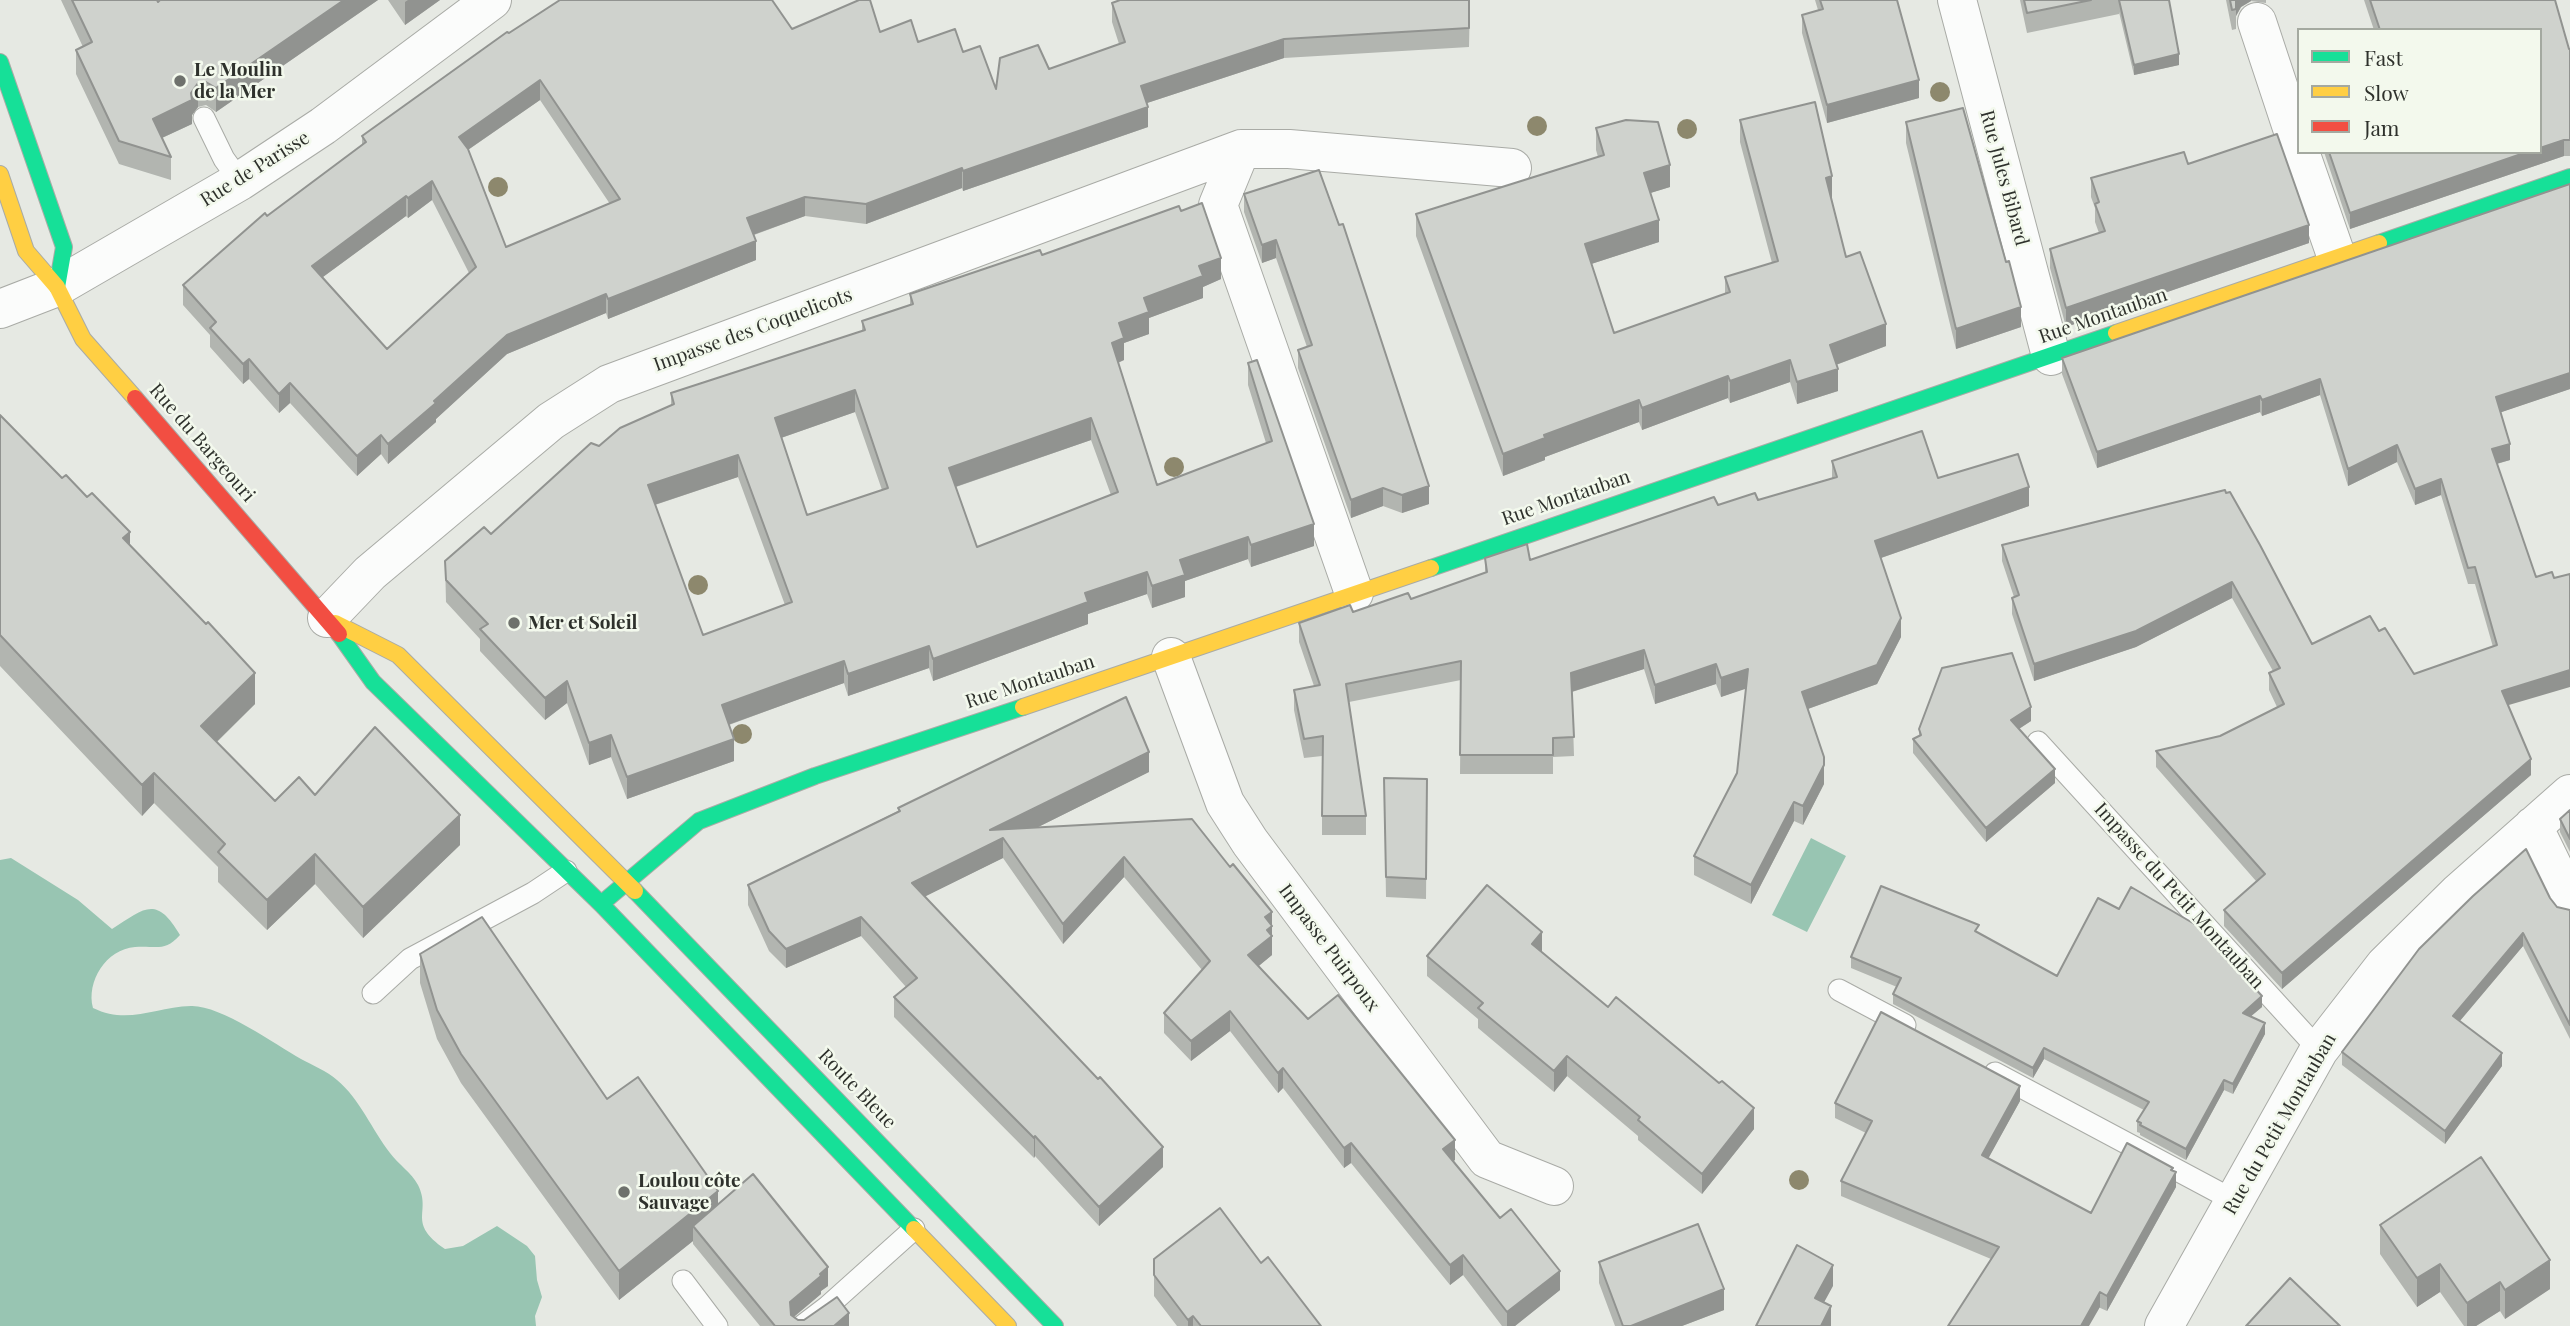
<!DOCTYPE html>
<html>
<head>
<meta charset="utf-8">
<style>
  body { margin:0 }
  #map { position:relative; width:2570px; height:1326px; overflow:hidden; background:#e6e9e3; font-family:"Playfair Display",serif }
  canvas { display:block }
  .legend { position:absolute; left:2297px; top:28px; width:245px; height:126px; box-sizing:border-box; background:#f3f9ed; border:2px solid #a4a9a0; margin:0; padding:9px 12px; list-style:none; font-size:21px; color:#2e312c }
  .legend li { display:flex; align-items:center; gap:14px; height:35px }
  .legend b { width:35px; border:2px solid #a4a9a0 }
</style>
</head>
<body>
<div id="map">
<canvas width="2570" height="1326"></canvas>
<ul class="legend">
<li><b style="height:9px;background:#16e098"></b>Fast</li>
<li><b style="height:9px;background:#ffcf43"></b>Slow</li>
<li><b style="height:9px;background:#f24e42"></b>Jam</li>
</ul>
</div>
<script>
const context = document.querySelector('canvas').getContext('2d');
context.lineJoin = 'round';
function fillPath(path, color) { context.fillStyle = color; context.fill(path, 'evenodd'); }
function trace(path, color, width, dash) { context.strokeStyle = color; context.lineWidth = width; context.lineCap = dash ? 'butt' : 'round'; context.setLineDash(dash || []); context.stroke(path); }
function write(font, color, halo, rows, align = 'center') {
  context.font = font + ' "Playfair Display",serif'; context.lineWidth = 5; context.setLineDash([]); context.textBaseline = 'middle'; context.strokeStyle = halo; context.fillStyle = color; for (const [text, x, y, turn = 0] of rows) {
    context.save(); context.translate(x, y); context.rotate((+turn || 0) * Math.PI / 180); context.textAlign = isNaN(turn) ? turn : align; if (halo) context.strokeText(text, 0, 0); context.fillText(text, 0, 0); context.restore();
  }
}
fillPath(new Path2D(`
  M1811 838 1846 856 1807 932 1772 915Z
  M11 858 78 900 112 929C144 909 156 894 180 935 164 953 155 945 135 947 106 949 86 982 93 1008 128 1025 155 1007 191 1006 220 1005 275 1044 301 1059 312 1065 327 1071 337 1080 360 1099 372 1130 390 1153 398 1164 412 1173 418 1185 432 1213 406 1222 445 1249L463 1246 497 1226 527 1246 535 1256 537 1280 542 1297 535 1316 536 1326H0V860Z`), '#98c5b2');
const lane = new Path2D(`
  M204 118 224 159 240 181
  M2038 742 2319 1050
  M1839 990 1905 1025
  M373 993 410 959 533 893 566 871
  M1995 1073 2235 1201
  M683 1281 717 1326
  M802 1326 827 1307 914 1229`);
const street = new Path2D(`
  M1957 0 2051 356
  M2257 22 2299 149
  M1241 149 1218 205 1354 593
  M2300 152 2337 258
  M0 309 57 287 240 181 323 126 492 0
  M327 618 370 573 551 421 609 384 1241 149H1289L1512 168
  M1171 657 1225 803 1250 842 1487 1159 1554 1186
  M2533 826 2570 902
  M2164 1326 2319 1050 2385 965 2458 893 2570 794`);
const fast = new Path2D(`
  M0 62 64 247 57 287
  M2379 243 2570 177
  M1431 568 2116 333
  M339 634 373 682 601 904 914 1229
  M635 891 1055 1326
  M601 904 699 821 815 776 1023 707`);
const slow = new Path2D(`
  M0 174 26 251 57 287 83 339 135 398
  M2116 333 2379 243
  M335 623 398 655 635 891
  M1023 707 1431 568
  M914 1229 1008 1326`);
const jam = new Path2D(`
  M135 398 339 634`);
trace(lane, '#a9aba6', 23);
trace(street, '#a9aba6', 40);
trace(fast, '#a9aba6', 18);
trace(slow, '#a9aba6', 18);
trace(jam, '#a9aba6', 18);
trace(lane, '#fbfcfb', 21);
trace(street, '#fbfcfb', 38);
trace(fast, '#16e098', 16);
trace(slow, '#ffcf43', 16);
trace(jam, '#f24e42', 16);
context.fillStyle = '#8d886d';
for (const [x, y] of [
  [1940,92],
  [1537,126],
  [1687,129],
  [498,187],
  [1174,467],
  [698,585],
  [742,734],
  [1799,1180]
]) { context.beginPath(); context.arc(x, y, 10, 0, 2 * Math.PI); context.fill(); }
fillPath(new Path2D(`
  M61 0H157L158 2 378 0 216 112 206 105 198 107 192 115V124L162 138 171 157V180L119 164 76 74V50L83 47Z
  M388 0H440L405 25Z
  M1470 0 1469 47 1284 58 1147 103 1148 127 963 191 962 188 866 224 805 216 754 235 756 260 608 319 606 313 507 354 436 419V422L388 464 381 454 357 476 290 403 279 413 249 379 243 384 210 347V335L183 305V285L267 216 362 146V136L509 33 792 29 880 32 963 52 996 89 1119 44 1112 22V3ZM540 100 610 204 506 247 468 150ZM432 200 469 273 387 349 323 277 406 216 408 218Z
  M1815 0H1897L1919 98 1827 123 1802 33V15L1818 10Z
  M2020 0H2169L2179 65 2134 75 2119 12V14L2027 33Z
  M2226 0H2266V3L2251 1 2241 7 2236 16V29L2232 30Z
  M2364 0H2555L2569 49H2570V156H2564L2350 229 2324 152H2540V30H2374Z
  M1740 120 1832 198H1831L1846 257 1886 346 1836 365 1838 391 1797 404 1790 382 1730 403 1728 398 1642 430 1639 422 1545 457V460L1503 476 1416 236V214L1598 157 1596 150V128L1670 187 1650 193 1659 242 1591 264 1614 333 1725 294V277L1772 263 1740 142Z
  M1906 122 2021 327 1956 349 1906 143Z
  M2188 164 2309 243 2066 327 2050 268V249L2099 233 2095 222V208L2091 197V178Z
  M1319 170 1429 504 1402 513 1383 506 1351 518 1298 368V350L1307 347 1276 258 1262 263 1244 212V194Z
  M2570 184V389L2501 412 2510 460 2497 464 2508 705 2531 775 2282 989 2224 926V910L2256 881 2156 767V751L2220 736 2277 707 2269 690V673L2273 671 2232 598 2136 647 2034 681 2012 614V598L2014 597 2002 561V545L2226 493 2312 644 2379 631 2414 674 2493 647 2475 584H2468L2441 495 2415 505 2397 462 2348 486 2320 395 2262 416 2260 412 2097 468 2062 374V358Z
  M1181 211 1221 279 1203 287V298L1149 318V334L1124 343V360L1118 363 1157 485 1266 443 1248 385V363L1314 546 1251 567 1248 559 1185 581V597L1152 608 1147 594 1088 614V624L933 681 929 668 848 696 844 683 791 702 729 725 734 761 627 799 611 757 589 765 567 703 545 720 480 651V639L446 602 445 561 491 534 599 446 671 406V393L862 331V321L910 305V294L1042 255ZM855 412 882 490 807 515 781 438ZM1091 440 1111 495 977 547 956 487ZM738 477 785 605 703 635 655 505Z
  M0 415 62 478 130 546 255 704 217 742 275 801 315 795 460 845 363 938 315 884 267 930 218 882V867L154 803 142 816 0 666Z
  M1832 461 1938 478 2029 506 1881 558 1901 637 1877 684 1808 709 1824 784 1803 825 1794 821 1751 904 1694 875V856L1737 773 1746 688 1721 697 1716 684 1655 704 1644 669 1572 692 1574 756 1553 757V774H1460L1461 680 1349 702 1366 816V835H1322V756L1304 758 1294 710V690L1314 686 1299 642V623L1411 599 1485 573V558L1530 560 1718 505 1758 500 1832 478Z
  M2031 721 2019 729 2055 783 1986 842 1913 753V739L1919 736V729Z
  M1149 772 1036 828 1192 819 1272 955 1258 966 1308 1019 1455 1160 1453 1161 1560 1290 1515 1326H1502L1463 1275 1450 1285 1351 1163 1344 1168 1283 1088 1278 1093 1230 1031 1191 1061 1164 1033V1013L1202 970 1124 877 1063 944 1003 858 925 896 1163 1167 1099 1226 1035 1156 1034 1158 894 1017V997L906 987 861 936 786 968 769 951 748 905V885L898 811V808Z
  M1384 778 1427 779 1426 899 1386 897Z
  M2570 810V852L2560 832V819Z
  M2550 898 2557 907 2570 910V1039L2523 946 2460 1021 2502 1066 2445 1144 2342 1065V1052Z
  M1979 933 2057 976 2262 1007 2251 1016 2265 1034 2233 1094 2224 1090 2186 1160 2140 1135V1133L2137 1132V1121L2144 1110 2044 1059 2033 1078 1893 1004V994L1897 987 1851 968V957Z
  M1542 952 1754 1129 1702 1194 1638 1140V1136L1567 1076 1554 1092 1478 1028V1019L1427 976V956Z
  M420 954 607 1099 718 1204 828 1286 821 1291V1294L794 1317 798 1320 849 1326H760L693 1244V1241L619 1300 461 1083 437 1039 420 983Z
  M2020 1101 1988 1158 2091 1213 2173 1171 2176 1187 2107 1311 1991 1259 1841 1196V1181L1866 1133 1835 1118V1103Z
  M2380 1225 2550 1289 2505 1319 2500 1311 2476 1326H2464L2440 1292 2417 1307 2380 1254Z
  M1154 1259 1261 1263 1321 1326H1177L1154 1296Z
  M1599 1262 1724 1310 1682 1326H1615L1599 1283Z`), '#b2b5b0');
fillPath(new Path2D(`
  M344 0H378L216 112V88Z
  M408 0H440L405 25V2Z
  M2236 0H2251V1L2241 7 2236 16Z
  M1284 39V58L1141 105V86Z
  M2179 54V65L2134 75V65Z
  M540 80V100L459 156V137Z
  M1919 80V98L1827 123V105Z
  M198 83V107L192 115V124L153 142V119L191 93Z
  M1148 107V127L963 191V171Z
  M2564 140V156L2350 229V213L2527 152H2540V148Z
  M1670 165V187L1644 195V173Z
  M962 168V188L866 224V204Z
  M1832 176V198L1826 200V178Z
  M432 181V200L408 218V198Z
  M406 196V216L312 285V266Z
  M805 197V216L747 237V218Z
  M1659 220V242L1585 266V244Z
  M2309 225V243L2066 327V308Z
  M1276 240V258L1262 263V245Z
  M756 241V260L608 319V299Z
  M1221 258V279L1203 287V298L1149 318V334L1124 343V360L1112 365V343L1119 323 1144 298 1199 266Z
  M606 294V313L507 354 436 419V422L388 464V444L507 335Z
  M2021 307V327L1956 349V329Z
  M1886 324V346L1830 367V345Z
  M249 359V379L243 384V364Z
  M1790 360V382L1730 403V381Z
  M1838 369V391L1797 404V382Z
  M2570 373V389L2496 414V397Z
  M1728 376V398L1642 430V408Z
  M2320 379V395L2262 416V400Z
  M290 383V403L279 413V394Z
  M855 390V412L775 440V418Z
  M2260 396V412L2097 468V452Z
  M1639 400V422L1545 457V460L1503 476V454L1544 435Z
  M1091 418V440L949 489V468Z
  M381 435V454L357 476V456Z
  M2510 444V460L2492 465V449Z
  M2397 445V462L2348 486V469Z
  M738 455V477L648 507V485Z
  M2441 479V495L2415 505V489Z
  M1429 486V504L1402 513V495Z
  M2029 487V506L1875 560V541Z
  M1383 488V506L1351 518V500Z
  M1314 524V546L1251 567V545Z
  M130 532V563L123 538Z
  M1248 537V559L1185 581V597L1152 608V586L1180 560Z
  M1147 572V594L1088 614V624L933 681V659L1085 593Z
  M2232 582V598L2136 647 2034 681V664Z
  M1901 618V637L1877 684 1802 711V692Z
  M929 646V668L848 696V674Z
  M1644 650V669L1571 692V673Z
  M844 661V683L722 727V705Z
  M1716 664V684L1655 704V685Z
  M1748 669V688L1721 697V678Z
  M2570 670V687L2502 707V691Z
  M255 673V704L201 757V726Z
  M567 681V703L545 720V698Z
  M2031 707V721L2011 734V720Z
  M611 735V757L589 765V743Z
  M734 739V761L627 799V777Z
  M1149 752V772L1006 843 1003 838V858L912 903V883L990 830Z
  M2531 759V775L2282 989V973Z
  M1824 765V784L1803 825V806Z
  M2055 769V783L1986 842V828Z
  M154 773V803L142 816V785Z
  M1794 802V821L1751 904V885Z
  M460 815V845L363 938V907Z
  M315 854V884L267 930V900Z
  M1124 857V877L1063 944V924Z
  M1272 912V955L1248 975V955L1265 917Z
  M861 917V936L786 968V949Z
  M1542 932V952L1532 944Z
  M2523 933V946L2453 1029V1016Z
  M2262 996V1007L2243 1023V1013Z
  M1230 1011V1031L1191 1061V1041Z
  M2265 1023V1034L2233 1094V1084Z
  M2044 1048V1059L2033 1078V1068Z
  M2502 1053V1066L2445 1144V1131Z
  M1567 1056V1076L1554 1092V1071Z
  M1283 1068V1088L1278 1093V1073Z
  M2224 1080V1090L2186 1160V1149Z
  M2020 1086V1101L1982 1170V1155Z
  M1754 1108V1129L1702 1194V1174Z
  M1035 1136V1156L1034 1158V1138Z
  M1455 1140V1160L1443 1169V1149Z
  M1351 1143V1163L1344 1168V1148Z
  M1163 1147V1167L1099 1226V1207Z
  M2173 1168V1178L2176 1172V1187L2107 1311V1296Z
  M718 1191V1220L693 1226V1241L619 1300V1271Z
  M1463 1255V1275L1450 1285V1265Z
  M2550 1260V1289L2505 1319V1290Z
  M2440 1264V1292L2417 1307V1278Z
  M1833 1265V1286L1815 1319V1298Z
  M828 1267V1286L821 1291V1294L790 1320V1302Z
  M1560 1271V1290L1515 1326H1507V1312Z
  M2500 1282V1311L2476 1326H2467V1303Z
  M1724 1289V1310L1682 1326H1631Z
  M2100 1292V1307L2089 1326H2081Z
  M1831 1306V1326H1821Z
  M849 1313V1326H834Z
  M1193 1316V1326H1188V1320Z`), '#919390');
const building = new Path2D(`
  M72 0H157L158 2 160 0H344L216 88 206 82 198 83 191 93 192 100 153 119 171 157 119 141 76 50 92 42Z
  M560 0H772L792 29 859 0H870L880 32 911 20 918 42 955 29 963 52 980 46 996 89 1000 58 1038 45 1049 69 1125 42 1112 3 1120 0H1469V28L1284 39 1141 86 1148 107 963 171 962 168 866 204 805 197 747 218 756 241 608 299 606 294 507 335 434 401 436 403 388 444 381 435 357 456 290 383 279 394 249 359 243 364 210 328 216 322 183 285 265 213 267 216 366 142 362 136 507 32 509 33ZM540 80 620 199 506 247 468 149 459 137ZM432 181 476 267 387 349 312 266 406 196 408 198Z
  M1820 0H1897L1919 80 1827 105 1802 15 1823 9Z
  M2024 0H2091L2027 13Z
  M2119 0H2169L2179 54 2134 65Z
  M2230 0H2236V9L2232 10Z
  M2370 0H2555L2569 49H2570V140H2564L2540 148V30H2380Z
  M1815 102 1832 176 1826 178 1846 257 1860 252 1886 324 1830 345 1838 369 1797 382 1790 360 1730 381 1728 376 1642 408 1639 400 1544 435 1545 438 1503 454 1416 214 1604 155 1596 128 1626 120 1658 122 1670 165 1644 173 1659 220 1585 244 1614 333 1730 292 1725 277 1778 261 1740 120Z
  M1963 108 2006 262 2009 261 2021 307 1956 329 1906 122Z
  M2277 134 2309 225 2066 308 2050 249 2105 231 2095 204 2099 202 2091 178 2184 152 2188 164Z
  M2329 152H2527L2350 213Z
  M1319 170 1339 225 1343 224 1429 486 1402 495 1383 488 1351 500 1298 350 1312 345 1276 240 1262 245 1244 194Z
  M2570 184V373L2496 397 2510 444 2492 449 2536 577 2552 572 2554 578 2570 574V670L2502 691 2531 759 2282 973 2224 910 2265 874 2156 751 2220 736 2284 704 2269 673 2280 668 2232 582 2136 631 2034 664 2012 598 2019 595 2002 545 2225 490 2226 493 2230 492 2260 545 2312 644 2370 616 2379 631 2385 628 2414 674 2497 645 2475 567 2468 568 2441 479 2415 489 2397 445 2348 469 2320 379 2262 400 2260 396 2097 452 2062 358Z
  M1202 203 1221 258 1199 266 1203 276 1144 298 1149 312 1119 323 1124 338 1112 343 1157 485 1272 441 1248 363 1257 360 1314 524 1251 545 1248 537 1180 560 1185 575 1152 586 1147 572 1085 593 1088 602 933 659 929 646 848 674 844 661 791 680 722 705 734 739 627 777 611 735 589 743 567 681 545 698 480 629 488 624 446 580 445 561 484 527 491 534 591 443 599 446 620 428 674 404 671 393 865 330 862 321 913 304 910 294 1040 250 1042 255 1179 206 1181 211ZM855 390 888 488 807 515 775 418ZM1091 418 1118 492 977 547 949 468ZM738 455 792 602 703 635 648 485Z
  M0 415 62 478 66 475 87 497 92 493 130 532 123 538 206 624 208 622 255 673 201 726 275 801 299 777 315 795 375 727 460 815 363 907 315 854 267 900 218 852 225 844 154 773 142 785 0 635Z
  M1922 431 1938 478 2018 454 2029 487 1875 541 1901 618 1877 665 1802 692 1824 757V765L1803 806 1794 802 1751 885 1694 856 1737 773 1748 669 1721 678 1716 664 1655 685 1644 650 1571 673 1574 737 1553 738V755H1460L1461 661 1346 684 1366 816H1322L1323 736 1304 739 1294 690 1320 685 1299 623 1350 605 1353 612 1408 593 1411 599 1487 572 1485 558 1527 544 1530 560 1714 497 1718 505 1755 493 1758 500 1837 477 1832 461Z
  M2012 653 2031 707 2011 720 2055 769 1986 828 1913 739 1921 735 1919 729 1942 668Z
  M1126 697 1149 752 990 830 1192 819 1230 867 1233 864 1272 912 1265 917 1272 926 1267 930 1272 936 1248 955 1308 1019 1338 995 1455 1140 1443 1149 1500 1218 1511 1209 1560 1271 1507 1312 1463 1255 1450 1265 1351 1143 1344 1148 1283 1068 1278 1073 1230 1011 1191 1041 1164 1013 1210 961 1124 857 1063 924 1003 838 912 883 1098 1079 1100 1077 1163 1147 1099 1207 1035 1136 1034 1138 894 997 917 978 861 917 786 949 769 931 748 885 900 811 898 808Z
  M1384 778 1427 779 1426 879 1386 877Z
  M2570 810V839L2560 819Z
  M2526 849 2550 898 2557 907 2570 910V1025L2523 933 2453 1016 2502 1053 2445 1131 2342 1052 2419 949 2473 896Z
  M1487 885 1542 932 1532 944 1608 1007 1616 997 1719 1083 1722 1081 1754 1108 1702 1174 1638 1120 1640 1117 1567 1056 1554 1071 1478 1008 1483 1003 1427 956Z
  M1881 886 1979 925 1975 931 2057 976 2098 898 2119 909 2131 887 2198 926 2262 996 2243 1013 2265 1023 2233 1084 2224 1080 2186 1149 2140 1125 2141 1123 2137 1121 2149 1102 2044 1048 2033 1068 1893 994 1901 978 1851 957Z
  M482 917 607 1099 638 1077 718 1191 619 1271 461 1054 437 1010 420 954Z
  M1881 1012 2020 1086 1982 1155 2091 1213 2127 1143 2173 1168 2171 1170 2176 1172 2107 1296 2100 1292 2081 1326H1948L1999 1247 1841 1181 1872 1121 1835 1103Z
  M2481 1157 2550 1260 2505 1290 2500 1282 2467 1303 2440 1264 2417 1278 2380 1225Z
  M753 1174 828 1267 820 1274 821 1276 790 1302 791 1315 798 1320H804L837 1297 849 1313 834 1326H775L693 1226Z
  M1220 1208 1261 1263 1268 1257 1321 1326H1201L1193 1316 1188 1320 1154 1275V1259Z
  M1698 1224 1724 1289 1631 1326H1623L1599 1262Z
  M1797 1245 1833 1265 1815 1298 1831 1306 1821 1326H1756Z
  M2290 1278 2340 1326H2246Z`);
fillPath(building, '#cfd2cd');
trace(building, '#919390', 2);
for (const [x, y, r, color] of [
  [180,81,7,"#6e716c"],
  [514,623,7,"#6e716c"],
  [624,1192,7,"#6e716c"]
]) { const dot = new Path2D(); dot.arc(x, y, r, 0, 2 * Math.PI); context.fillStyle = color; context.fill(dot); trace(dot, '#f3f9ed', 2.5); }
write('bold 19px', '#2e312c', '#f3f9ed', [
  ["Le Moulin",194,70],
  ["de la Mer",194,92],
  ["Mer et Soleil",528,623],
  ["Loulou côte",638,1181],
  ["Sauvage",638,1203]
], 'left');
write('19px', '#2e312c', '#f3f9ed', [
  ["Rue de Parisse",255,169,-32],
  ["Rue Jules Bibard",2004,178,75],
  ["Rue Montauban",2103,316,-19],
  ["Impasse des Coquelicots",753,330,-20],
  ["Rue du Bargeouri",202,443,49],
  ["Rue Montauban",1566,498,-19],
  ["Rue Montauban",1030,682,-18],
  ["Impasse du Petit Montauban",2179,896,48],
  ["Impasse Puirpoux",1329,948,53],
  ["Route Bleue",857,1089,46],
  ["Rue du Petit Montauban",2280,1124,-60]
]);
</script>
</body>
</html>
